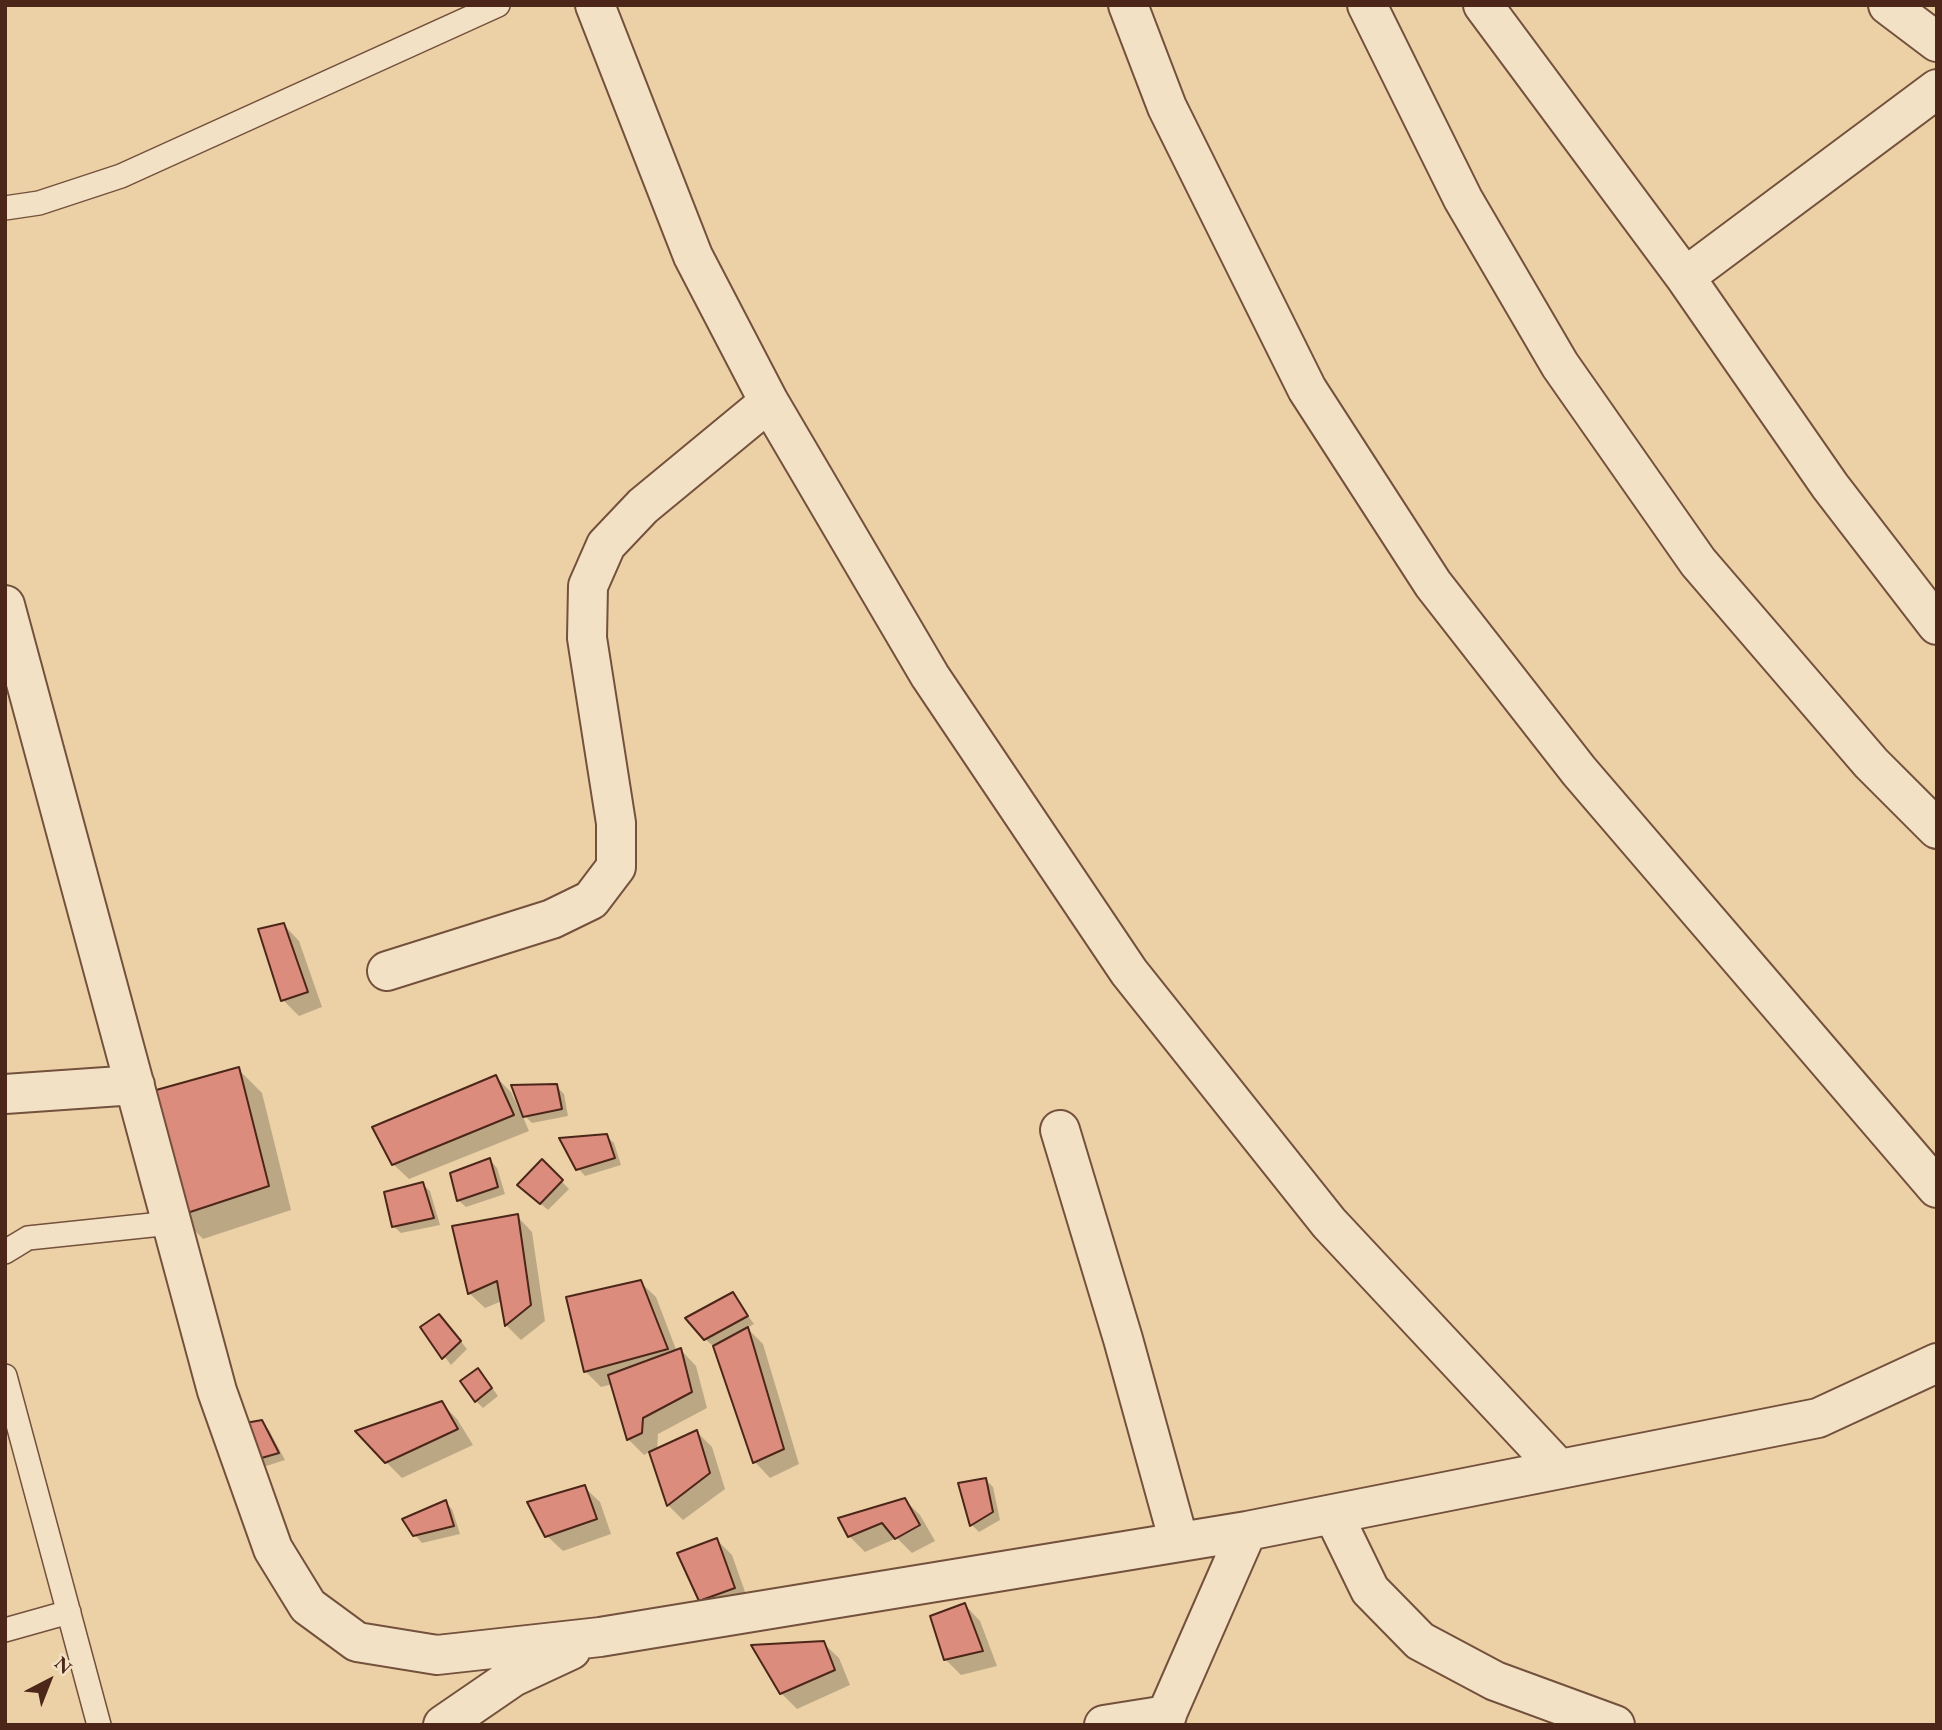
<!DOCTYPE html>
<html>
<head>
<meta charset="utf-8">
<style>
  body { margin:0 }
  #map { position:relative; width:1942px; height:1730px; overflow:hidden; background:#ecd1a7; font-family:"EB Garamond",serif }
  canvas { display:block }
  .frame { position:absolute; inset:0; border:7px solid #4b2619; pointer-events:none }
  .north { position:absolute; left:14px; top:1646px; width:70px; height:70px; -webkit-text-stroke:5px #f3e1c6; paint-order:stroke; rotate:42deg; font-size:19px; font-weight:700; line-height:28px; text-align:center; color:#4b2619 }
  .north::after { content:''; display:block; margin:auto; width:24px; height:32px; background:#4b2619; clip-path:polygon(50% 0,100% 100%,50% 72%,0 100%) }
</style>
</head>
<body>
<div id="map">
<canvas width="1942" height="1730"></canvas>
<div class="frame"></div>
<div class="north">N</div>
</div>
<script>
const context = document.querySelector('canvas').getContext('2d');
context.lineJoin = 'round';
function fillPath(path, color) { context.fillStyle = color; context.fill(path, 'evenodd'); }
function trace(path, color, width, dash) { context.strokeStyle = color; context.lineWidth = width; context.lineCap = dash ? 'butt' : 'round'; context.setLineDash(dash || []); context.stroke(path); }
fillPath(new Path2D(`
  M284 925 299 941 322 1007 299 1016 283 1000Z
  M238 1069 262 1093 291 1210 203 1239 179 1215Z
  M496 1077 511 1092 519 1109 556 1086 564 1094 568 1116 532 1123 521 1112 529 1131 409 1179 393 1164Z
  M606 1136 614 1143 621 1165 585 1176 578 1168Z
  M490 1160 497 1168 505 1194 466 1207 458 1200Z
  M542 1161 569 1189 548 1210 527 1192Z
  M422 1184 430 1191 440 1225 401 1233 393 1226Z
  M517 1216 532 1232 545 1321 521 1340 506 1325 502 1301 485 1308 469 1293Z
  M640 1282 656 1297 677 1352 681 1350 696 1366 707 1408 658 1434 657 1450 697 1432 712 1447 725 1489 683 1520 668 1505 651 1451 644 1455 628 1439 613 1384 601 1387 585 1371Z
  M732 1294 754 1324 747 1328 763 1344 799 1464 770 1478 755 1462 715 1345 713 1346 705 1339Z
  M446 1323 467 1349 451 1365 422 1327Z
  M485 1378 498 1396 483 1408 476 1401Z
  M441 1403 457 1419 473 1445 402 1478 386 1462Z
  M262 1422 269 1430 285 1460 260 1468Z
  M986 1480 993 1487 1000 1520 979 1532 972 1525 961 1485Z
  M584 1487 600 1502 611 1534 563 1551 547 1536Z
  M905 1500 920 1515 935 1541 912 1553 897 1538 865 1552 849 1536Z
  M445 1502 452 1509 460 1534 422 1543 415 1535Z
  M717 1540 732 1555 749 1603 716 1616 700 1600Z
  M965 1605 980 1621 997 1666 961 1675 945 1659Z
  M823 1643 839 1658 850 1685 797 1709 781 1693Z`), '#0003');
const building = new Path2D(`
  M284 923 308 992 281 1001 258 929Z
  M239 1067 269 1186 178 1216 149 1092Z
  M496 1075 514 1115 392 1165 372 1127Z
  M557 1084 562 1109 523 1117 511 1085Z
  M607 1134 615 1158 576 1170 559 1138Z
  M490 1158 498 1187 457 1201 450 1173Z
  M542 1159 563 1180 540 1204 517 1185Z
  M423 1182 434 1218 392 1227 384 1192Z
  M518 1214 531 1305 505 1326 497 1281 468 1294 452 1226Z
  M641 1280 668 1349 584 1372 566 1297Z
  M733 1292 748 1316 704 1340 685 1318Z
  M439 1314 461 1341 442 1359 420 1327Z
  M748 1327 784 1449 753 1463 713 1346Z
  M681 1348 692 1392 643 1418 642 1433 627 1440 608 1375Z
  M478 1368 492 1388 475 1402 460 1381Z
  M442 1401 458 1429 385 1463 355 1431Z
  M262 1420 279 1453 251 1461 240 1424Z
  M697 1430 710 1473 667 1506 649 1452Z
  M986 1478 993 1512 970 1526 958 1483Z
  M585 1485 597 1519 545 1537 527 1502Z
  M905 1498 920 1525 895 1539 882 1523 848 1537 838 1518Z
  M446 1500 454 1526 413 1536 402 1519Z
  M717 1538 735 1588 699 1601 677 1553Z
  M965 1603 983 1651 944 1660 930 1616Z
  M824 1641 835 1670 780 1694 751 1645Z`);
fillPath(building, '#dc8c7c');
trace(building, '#4b2619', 2);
const lane = new Path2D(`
  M5 208 39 203 121 176 498 5
  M5 1252 28 1238 171 1223
  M5 1376 99 1725
  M5 1630 69 1612`);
const street = new Path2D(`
  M595 5 693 256 769 402 930 676 1129 972 1329 1223 1559 1469
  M1128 5 1167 107 1307 389 1433 584 1579 771 1937 1188
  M1367 5 1463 199 1560 365 1698 562 1871 763 1937 829
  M1483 5 1685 277 1830 486 1937 625
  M1888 5 1937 42
  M1685 277 1937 89
  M5 605 217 1391 273 1549 308 1606 357 1642 437 1655 600 1637 1247 1531 1818 1418 1937 1363
  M387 971 552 919 591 900 616 867V823L587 638 588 586 606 545 643 506 769 402
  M5 1094 135 1085
  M1060 1130 1123 1339 1179 1542
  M1333 1514 1370 1590 1420 1641 1495 1681 1615 1725
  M443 1725 513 1677 571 1650
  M1104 1725 1167 1715
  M1162 1725 1247 1531`);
trace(lane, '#73513c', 26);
trace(street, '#73513c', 42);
trace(lane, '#f3e1c6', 23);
trace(street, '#f3e1c6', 38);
</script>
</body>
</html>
